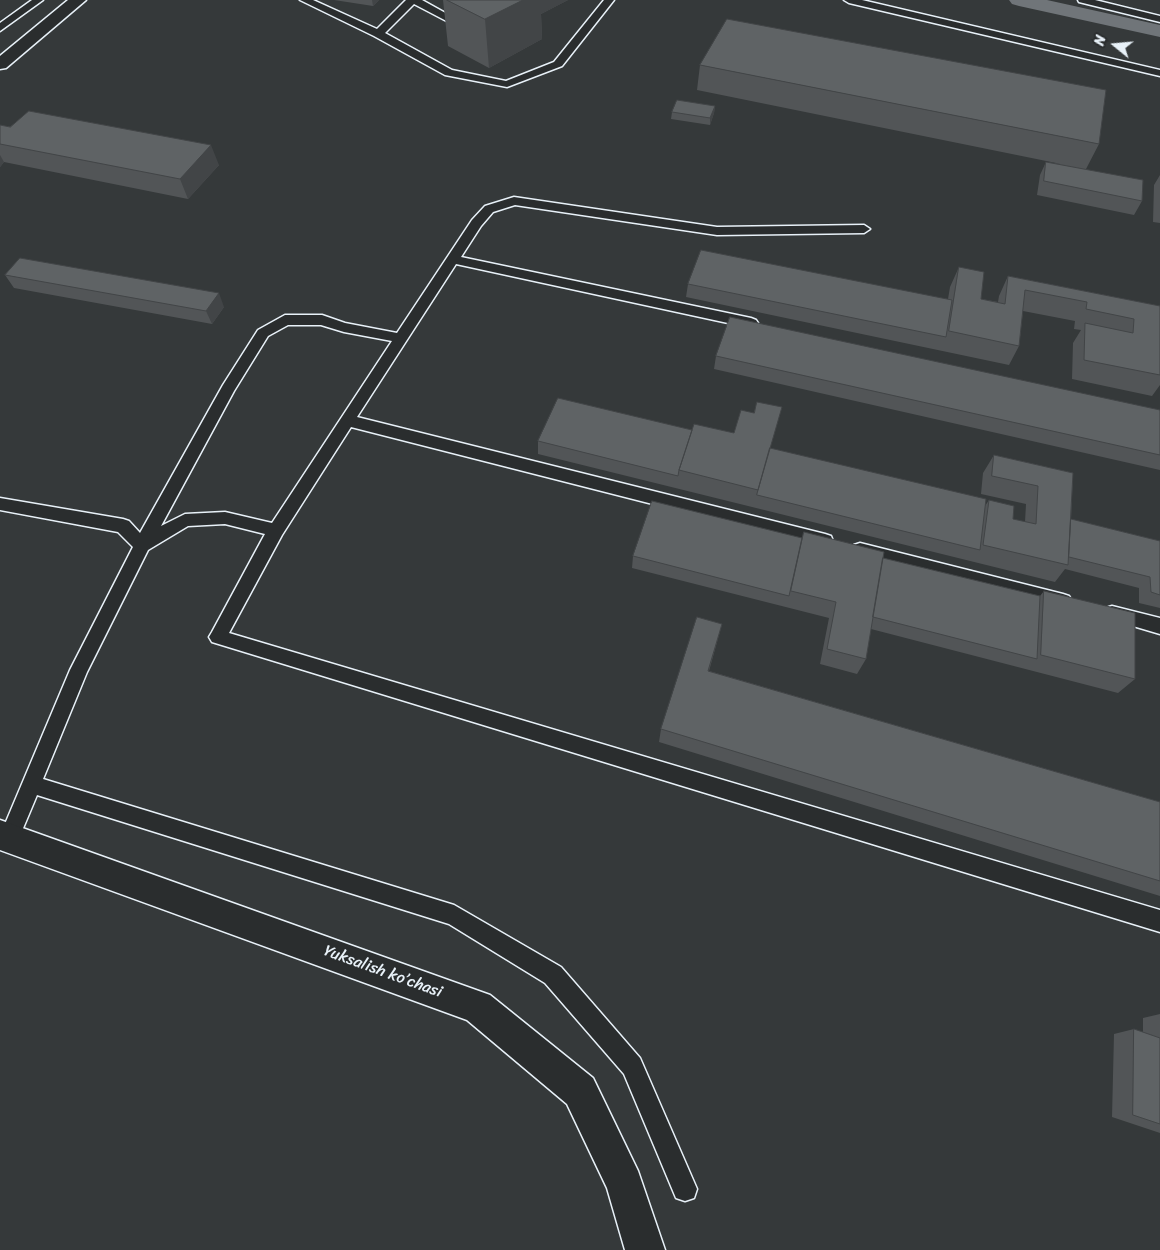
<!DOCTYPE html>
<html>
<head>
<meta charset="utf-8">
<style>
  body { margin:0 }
  #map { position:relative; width:1160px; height:1250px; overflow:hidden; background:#35393a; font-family:Sriracha,sans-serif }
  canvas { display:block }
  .north { position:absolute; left:1090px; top:20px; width:50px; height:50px; -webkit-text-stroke:4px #2a2d2e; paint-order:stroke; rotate:287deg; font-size:14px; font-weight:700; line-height:20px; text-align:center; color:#e8f1f8 }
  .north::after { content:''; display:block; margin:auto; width:18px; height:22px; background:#e8f1f8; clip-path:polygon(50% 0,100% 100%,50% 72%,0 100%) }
</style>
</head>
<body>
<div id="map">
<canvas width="1160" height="1250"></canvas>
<div class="north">N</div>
</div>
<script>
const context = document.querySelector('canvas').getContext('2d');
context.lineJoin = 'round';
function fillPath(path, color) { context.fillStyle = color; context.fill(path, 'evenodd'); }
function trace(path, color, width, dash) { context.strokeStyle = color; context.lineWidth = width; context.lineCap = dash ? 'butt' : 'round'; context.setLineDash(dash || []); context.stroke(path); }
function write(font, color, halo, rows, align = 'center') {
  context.font = font + ' Sriracha,sans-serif'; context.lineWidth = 4; context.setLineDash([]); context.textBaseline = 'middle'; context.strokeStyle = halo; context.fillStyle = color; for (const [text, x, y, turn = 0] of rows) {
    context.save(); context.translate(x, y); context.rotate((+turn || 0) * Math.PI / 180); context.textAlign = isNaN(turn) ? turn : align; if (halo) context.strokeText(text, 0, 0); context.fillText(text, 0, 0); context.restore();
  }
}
fillPath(new Path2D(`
  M1009 0H1047L1160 25V37L1019 6 1012 4Z`), '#707579');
const service = new Path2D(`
  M32 0H43L0 31V23Z
  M300 0H313L377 29 406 0H422L467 25 462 28 458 27 414 4 385 33 452 70 506 81 554 62 604 0H614L562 66 507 87 445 75 374 36Z
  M844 0H862L1160 70V76L849 3Z
  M1078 0H1095L1160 16V22L1079 2Z
  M514 197 717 227 864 225 870 229 864 233 717 235 515 205 493 212 481 226 461 257 751 318 756 320 758 323 756 326 751 328 456 264 357 417 825 534 831 536 833 541 831 546 825 548 351 427 282 535 229 633 1160 910V932L212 642 209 637 212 632 265 534 225 524 188 526 148 550 87 672 43 779 454 905 561 967 640 1058 697 1189 694 1198 685 1201 676 1198 624 1074 545 983 449 924 37 795 16 845 9 848 2 845 0 836 70 670 133 547 118 532 0 510V498L123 519 129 521 140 533 223 385 258 330 285 315H322L345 323 397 333 472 220 485 206ZM288 325H321L344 332 392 341 272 523 225 512 185 514 161 526 234 391 268 336Z
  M860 543 1063 594 1069 596 1072 601 1069 606 1063 608 860 557 854 555 852 550 854 545Z
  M1112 606 1160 618V634L1106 618 1103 613 1106 608Z`);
const minor = new Path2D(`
  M0 820 490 995 593 1078 638 1171 665 1250H625L607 1188 567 1104 467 1020 0 850Z`);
const tertiary = new Path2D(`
  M68 0H86L6 68 0 69V56Z`);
trace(service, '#e8f1f8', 3);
trace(minor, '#e8f1f8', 3);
trace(tertiary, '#e8f1f8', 3);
fillPath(service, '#2a2d2e');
fillPath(minor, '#2a2d2e');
fillPath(tertiary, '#2a2d2e');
fillPath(new Path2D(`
  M334 0H379L373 6Z
  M443 0H568L541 14 542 39 489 68 448 46Z
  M700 65 1099 144 1086 169 1142 201 1134 215 1037 195 1040 175 1046 162 1061 164 697 90Z
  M715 106 714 113 710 125 671 119 672 112Z
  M0 125 219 165 188 199 4 162 0 167Z
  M1160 175V223L1153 222 1154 185Z
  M959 267 981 299 998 302 999 296 1008 276 1160 306V385L1152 396 1072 379 1073 343 1081 330 1074 329 1075 321 1023 311 1019 346 1009 365 686 297 688 284 948 299 950 287Z
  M5 275 224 307 212 324 14 288Z
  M716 356 1160 410V470L714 369Z
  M538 441 770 448 985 506 989 500 1013 519 1025 522 1026 504 981 494 983 473 994 455 1073 473 1071 519 1160 541V608L1139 603V588L1065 569 1055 582 538 454Z
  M804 532 883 558 1040 596 1044 591 1135 679 1118 693 871 629 866 659 857 674 820 664 829 618 632 568 633 556 802 538Z
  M722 624 709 671 1160 802V896L659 742 661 729Z
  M1160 1014V1133L1112 1117 1114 1034 1134 1029 1143 1032V1018Z`), '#525557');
fillPath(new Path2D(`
  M372 0H379L373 6Z
  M517 0H568L541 14 542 39 489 68 485 19Z
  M715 106 714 113 710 125V118Z
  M211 145 219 165 188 199 180 179Z
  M0 155 4 162 0 167Z
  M219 293 224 307 212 324 206 311Z`), '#424547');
const building = new Path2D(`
  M447 0H523L485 19Z
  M727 19 1106 90 1099 144 700 65Z
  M677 100 715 106 710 118 672 112Z
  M29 111 211 145 180 179 0 144V125L10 127Z
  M1046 162 1143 180 1142 201 1044 181Z
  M701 250 952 300 946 337 688 284Z
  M20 258 219 293 206 311 5 275Z
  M959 267 984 272 981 299 1005 304 1008 276 1160 306V375L1084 360 1085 323 1133 333 1134 319 1086 309 1087 302 1025 290 1019 346 949 331Z
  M730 317 1160 410V455L716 356Z
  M558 398 692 430 679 470 678 476 538 441Z
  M757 402 782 407 758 490 679 470 694 424 734 433 741 410 754 413Z
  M770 448 986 499 980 550 757 495Z
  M994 455 1073 473 1068 565 983 545 989 500 1014 506 1013 519 1036 524 1038 486 992 476Z
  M652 501 802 538 789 596 633 556Z
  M1071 519 1160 541V595L1151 592 1150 577 1069 557Z
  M804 532 884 552 866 659 827 649 836 602 791 591Z
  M883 558 1040 596 1037 659 873 617Z
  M1044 591 1135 613V679L1041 655Z
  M697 617 722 624 708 671 1160 802V881L661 729Z
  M1134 1029 1160 1038V1124L1133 1115Z`);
fillPath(building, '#5f6365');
trace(building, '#424547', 1);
write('16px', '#e8f1f8', '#2a2d2e', [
  ["Yuksalish ko’chasi",383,972,20]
]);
</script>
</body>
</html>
